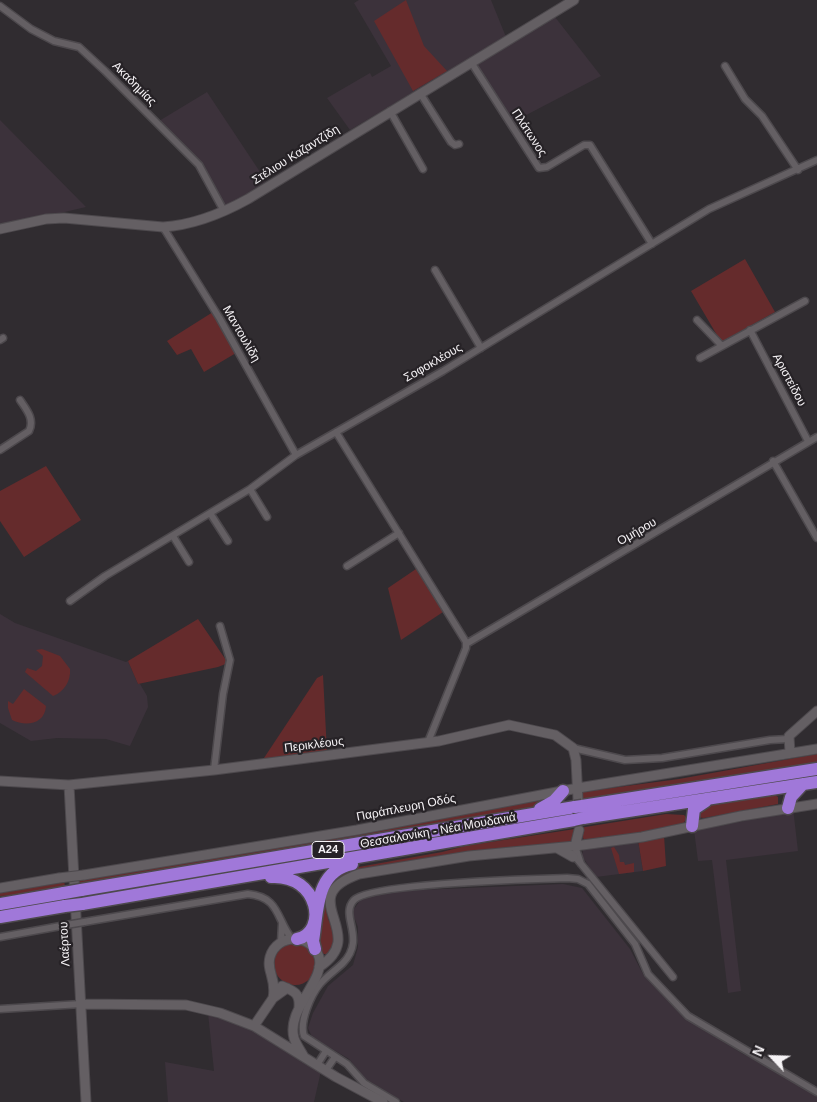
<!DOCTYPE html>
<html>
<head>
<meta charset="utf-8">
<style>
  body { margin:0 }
  #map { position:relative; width:817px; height:1102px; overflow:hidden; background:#302c30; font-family:Helvetica,sans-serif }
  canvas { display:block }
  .north { position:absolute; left:747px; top:1032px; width:50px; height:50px; -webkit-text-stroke:4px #262226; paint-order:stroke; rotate:294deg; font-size:14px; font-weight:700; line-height:20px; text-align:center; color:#f5f2f5 }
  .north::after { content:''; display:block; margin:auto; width:18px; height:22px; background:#f5f2f5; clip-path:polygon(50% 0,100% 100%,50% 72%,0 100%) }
</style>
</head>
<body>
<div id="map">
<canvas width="817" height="1102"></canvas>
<div class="north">N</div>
</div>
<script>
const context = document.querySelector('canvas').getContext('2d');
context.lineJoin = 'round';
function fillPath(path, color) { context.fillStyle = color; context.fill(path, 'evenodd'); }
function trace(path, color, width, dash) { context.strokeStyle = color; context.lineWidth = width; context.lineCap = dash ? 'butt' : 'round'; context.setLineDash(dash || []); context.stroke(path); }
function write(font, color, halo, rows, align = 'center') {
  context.font = font + ' Helvetica,sans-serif'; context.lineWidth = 4.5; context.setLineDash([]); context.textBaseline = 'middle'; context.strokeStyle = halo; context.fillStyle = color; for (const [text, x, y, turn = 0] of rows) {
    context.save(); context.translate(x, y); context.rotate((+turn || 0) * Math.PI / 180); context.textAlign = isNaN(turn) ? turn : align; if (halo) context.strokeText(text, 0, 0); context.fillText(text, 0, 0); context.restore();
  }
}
fillPath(new Path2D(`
  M359 0H491L506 37 350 130 327 98 370 73 372 77 391 66 354 3Z
  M555 17 601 76 511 123 475 65Z
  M207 92 266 181 226 207 201 162 159 121Z
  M0 120 86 207 0 227Z
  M0 614 15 623 126 662 128 661 138 684H140L147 696 148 707 130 746 106 739 57 738 31 741 0 723Z
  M793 808 798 851 726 860 741 991 728 993 712 860 698 861 694 830 740 822Z
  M638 840 643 871 596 877 582 856 583 850 587 847Z
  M563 884 582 888 630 949 644 976 686 1019 743 1054 817 1091V1102H404L364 1078 349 1059 312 1037 308 1028 313 1013 328 986 353 965 358 947V927L352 912 361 899 394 891Z
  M208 1013 247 1026 321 1071 314 1102H168L165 1062 214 1071Z`), '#3c323b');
fillPath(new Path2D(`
  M406 0 424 46 447 71 413 91 374 21Z
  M745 259 775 312 721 342 691 291Z
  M213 312 236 353 204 372 191 349 177 355 167 341Z
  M46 466 81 520 24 557 0 521V491Z
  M416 569 443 612 401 640 388 588Z
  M198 619 228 663 218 667 138 684 128 661Z
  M42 649 60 656 70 669C71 681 64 692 53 696L25 672 27 668 36 671 42 666 43 656 36 650Z
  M323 675 327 752 262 761 317 678Z
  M24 689 46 706C45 724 26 727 12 720L8 708V701L13 704Z
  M817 754V763L581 802V792L679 779Z
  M772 793 778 797V804L704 818 696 817 703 805Z
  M558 794 543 806 79 884V877Z
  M666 814 684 815 687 818 682 825 587 842 584 840 579 828Z
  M575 829 573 840 569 842 356 872 341 879 327 907 328 919 338 938 329 955 320 953 316 937 322 899 337 875 353 868 442 852 465 846Z
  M664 835 666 866 643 871 638 840Z
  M614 847 619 855 620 862H624L625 865 634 863V872L619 874 611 848Z
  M64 880 65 887 24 895 0 896V890Z
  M274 964a21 21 0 1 1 42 0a21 21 0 1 1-42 0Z`), '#652b2c');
const street = new Path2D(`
  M0 6 31 29 54 41 79 47 105 71 199 165 224 211
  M471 62 539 168 547 167 584 145H590L652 244
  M725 66 745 99 762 116 798 170
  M420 93 451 142 455 145 459 144
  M390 111 423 169
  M163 227 220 319 296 455
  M435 270 481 348
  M697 320 722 346
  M750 330 808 441
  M0 340 3 338
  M700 358 805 301
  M336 432 466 642V648L428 742
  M0 450 29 431C35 419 26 409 20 400
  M773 461 817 538
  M250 489 267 517
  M210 513 228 541
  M173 536 189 562
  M347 566 399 533
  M70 601 105 576 250 489 296 455 443 371 709 209 817 160
  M466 644 817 437
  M573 748 625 760 662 758 770 740 788 739
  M214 770 223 694 230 660 220 626
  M575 846 581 864
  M573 854 673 977
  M84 922 248 894C280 897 276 919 292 939
  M0 937 66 925
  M281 942 282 924
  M0 1009 81 1004
  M317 1065 326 1051
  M326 1070 335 1057
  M396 1102 364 1083 347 1064 304 1036C299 1022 311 995 320 984 327 976 336 970 343 963 367 938 339 916 354 900 370 883 535 879 567 878L578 879 588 884 635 944 648 974 688 1016 817 1092`);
const secondary = new Path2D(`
  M0 229 46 219 64 218 163 227C194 225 221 214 248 199L574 0
  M790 753 789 736 817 711
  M0 781 69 785 214 770 439 741 509 725 555 735 573 748 576 760 578 800
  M69 785 86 1102
  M575 846 579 830
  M557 848 573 857
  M84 875 357 830 578 788 817 749
  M0 888 59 878
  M319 967C372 933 291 898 359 874L469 856 575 846 642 837 741 816 817 804
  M282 986C294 991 300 993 299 1007
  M273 998C277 979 266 971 270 957 277 933 311 933 319 957 326 980 286 1009 294 1038 296 1044 300 1050 303 1055
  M81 1004 186 1005 220 1013 254 1026 336 1077 383 1102
  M254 1026 273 998 287 988`);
const highway = new Path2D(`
  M582 806 817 769
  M788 808 791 797 803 784
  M540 809 554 801 563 791
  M583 818 817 782
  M692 826 694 809 706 801
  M271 877C320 874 328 933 297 939
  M81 890 575 807
  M0 904 64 893
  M82 904 574 820
  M0 917 65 906
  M315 949 313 941C318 912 315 871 352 864`);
trace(street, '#4d494d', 9);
trace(secondary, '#4d494d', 11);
trace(highway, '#4d494d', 15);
trace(street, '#645f63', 6);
trace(secondary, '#645f63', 9);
trace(highway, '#a078d9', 12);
const streetBridge = new Path2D(`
  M66 925 84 922`);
const secondaryBridge = new Path2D(`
  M59 878 84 875`);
const highwayBridge = new Path2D(`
  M575 807 582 806
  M574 820 583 818
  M64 893 81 890
  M65 906 82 904`);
trace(streetBridge, '#4d494d', 9, []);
trace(secondaryBridge, '#4d494d', 11, []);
trace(highwayBridge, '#4d494d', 15, []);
trace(streetBridge, '#645f63', 6);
trace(secondaryBridge, '#645f63', 9);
trace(highwayBridge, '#a078d9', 12);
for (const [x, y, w] of [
  [328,850,32]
]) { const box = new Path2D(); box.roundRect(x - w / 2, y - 8.5, w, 17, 4); context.fillStyle = '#262226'; context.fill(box); trace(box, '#f5f2f5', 1); }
write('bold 11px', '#f5f2f5', null, [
  ["Α24",328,850]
]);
write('12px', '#f5f2f5', '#262226', [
  ["Ακαδημίας",134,84,45],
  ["Πλάτωνος",529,133,57],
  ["Στέλιου Καζαντζίδη",296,155,-32],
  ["Μαντουλίδη",241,334,60],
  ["Σοφοκλέους",433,363,-30],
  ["Αριστείδου",789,380,62],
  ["Ομήρου",637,532,-30],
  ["Περικλέους",314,745,-7],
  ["Παράπλευρη Οδός",406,808,-11],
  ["Θεσσαλονίκη - Νέα Μουδανιά",438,831,-10],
  ["Λαέρτου",65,944,-93]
]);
</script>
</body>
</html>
